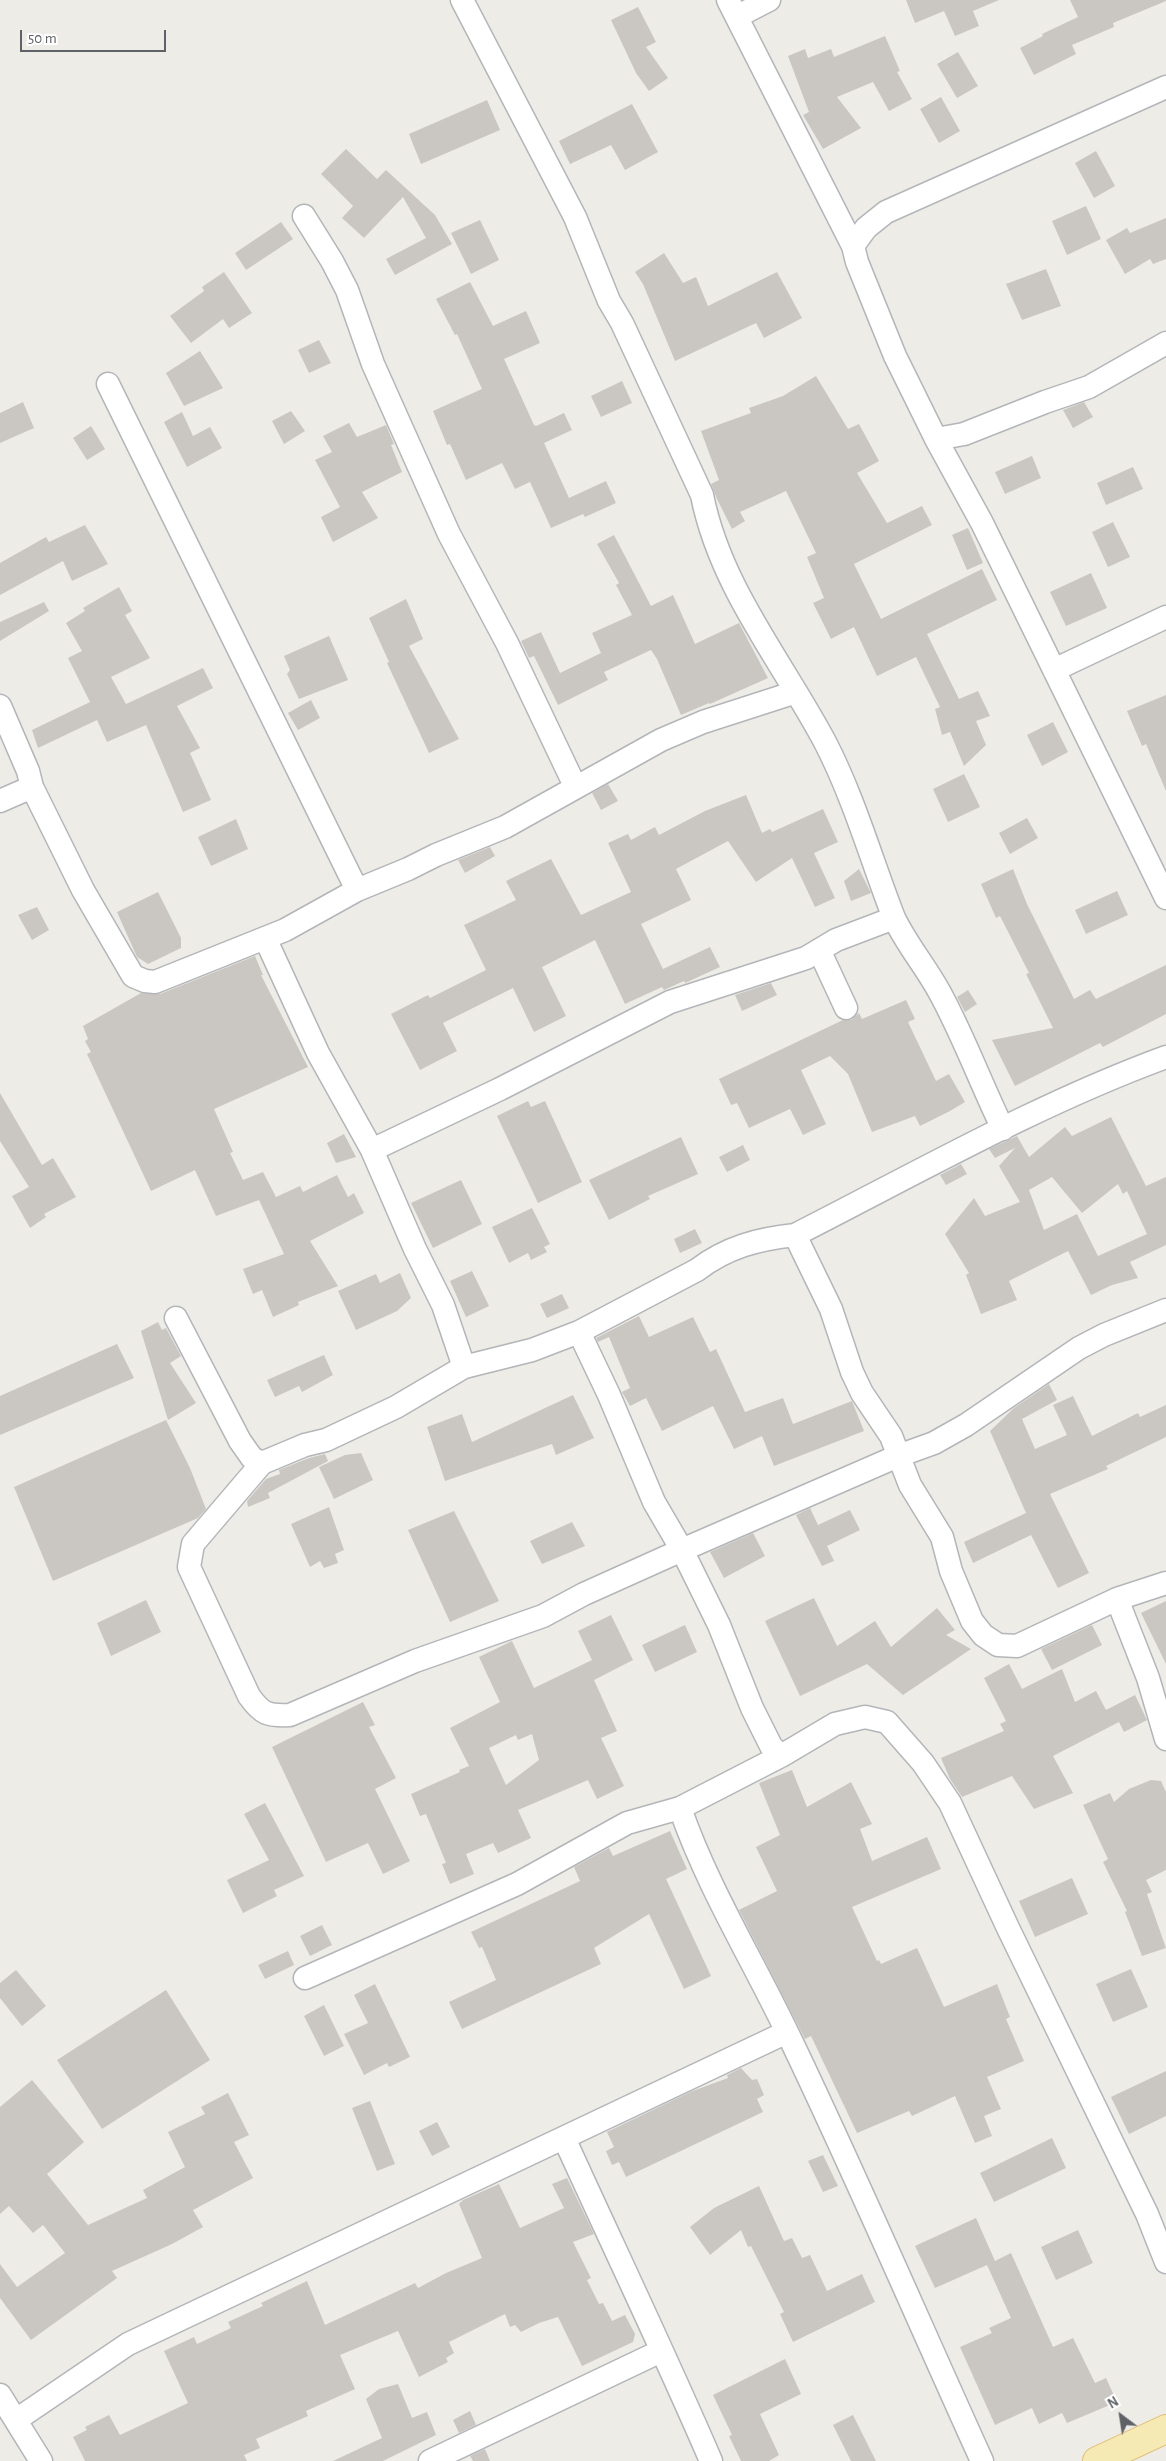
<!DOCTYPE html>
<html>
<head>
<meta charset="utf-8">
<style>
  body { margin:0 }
  #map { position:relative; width:1166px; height:2461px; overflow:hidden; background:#eeece6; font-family:"Alegreya Sans",sans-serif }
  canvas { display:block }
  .north { position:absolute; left:1096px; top:2391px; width:50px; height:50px; -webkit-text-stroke:4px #fff; paint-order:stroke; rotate:329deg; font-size:14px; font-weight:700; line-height:20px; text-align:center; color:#5e6165 }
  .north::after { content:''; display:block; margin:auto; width:18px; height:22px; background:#5e6165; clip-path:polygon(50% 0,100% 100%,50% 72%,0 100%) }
  .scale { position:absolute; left:20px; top:30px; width:146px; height:22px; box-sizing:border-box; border:2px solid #5e6165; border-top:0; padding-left:6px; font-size:15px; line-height:18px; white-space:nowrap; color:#5e6165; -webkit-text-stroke:4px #fff; paint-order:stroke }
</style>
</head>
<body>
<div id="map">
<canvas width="1166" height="2461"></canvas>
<div class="north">N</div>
<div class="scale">50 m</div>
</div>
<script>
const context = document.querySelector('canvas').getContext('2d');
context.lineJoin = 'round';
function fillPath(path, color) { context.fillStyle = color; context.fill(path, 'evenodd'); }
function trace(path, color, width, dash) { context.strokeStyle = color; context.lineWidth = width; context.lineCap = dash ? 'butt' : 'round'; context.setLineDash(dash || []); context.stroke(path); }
fillPath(new Path2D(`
  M906 0H999L973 11 979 26 955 36 944 11 915 23Z
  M1070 0H1166V1L1113 23 1114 27 1072 45 1076 54 1034 75 1020 48 1043 36 1042 34 1078 17Z
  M638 7 656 42 646 47 668 78 649 91 636 73 611 20Z
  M885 36 900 71 897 72 912 99 889 111 873 82 837 97 861 128 823 149 803 115 809 112 788 56 805 49 808 58 831 49 834 57Z
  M958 52 978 86 957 98 937 64Z
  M941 97 960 131 939 143 920 109Z
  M487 100 500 130 421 164 409 134Z
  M632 104 658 152 625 170 611 145 570 164 559 141Z
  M346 149 377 179 386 170 435 215 452 244 395 275 386 259 426 238 403 197 364 238 342 218 353 206 321 174Z
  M1096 151 1115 186 1094 198 1075 163Z
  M1086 206 1101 239 1067 255 1052 221Z
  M1166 218V259L1153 264 1150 259 1125 274 1106 240 1127 228 1130 233Z
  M480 220 499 260 471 274 451 233Z
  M281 222 293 239 246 270 235 253Z
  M664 253 683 283 696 277 708 306 777 272 802 318 764 338 756 323 675 361 643 284 635 272Z
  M1046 269 1061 306 1022 320 1006 284Z
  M224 272 252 313 229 328 223 319 191 343 170 316 204 291 202 287Z
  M470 282 493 326 526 311 540 343 504 359 534 425 536 426 564 413 572 430 544 443 569 498 606 481 616 503 585 517 583 514 551 528 530 482 515 489 502 463 466 480 450 444 447 445 433 411 482 389 457 334 455 335 436 299Z
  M319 340 331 363 309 373 298 350Z
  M200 351 223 388 184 406 166 373Z
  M816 376 848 429 859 424 879 461 857 473 887 523 922 506 932 525 854 564 881 619 982 569 997 600 927 634 959 699 978 691 990 716 976 721 986 745 964 766 950 732 942 735 935 709 940 707 916 657 877 676 854 627 831 639 813 603 824 598 807 557 816 553 786 491 740 512 745 521 732 529 717 499 711 484 719 480 701 431 751 413 749 408 783 396Z
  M622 381 632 403 601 417 591 396Z
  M23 402 34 428 0 443V413Z
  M1084 402 1093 417 1073 428 1063 410Z
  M291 411 305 431 284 444 272 421Z
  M182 412 193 436 210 427 222 448 187 467 164 422Z
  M349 423 357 437 386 425 394 444 391 445 402 472 362 492 378 518 333 542 321 517 340 507 315 460 332 452 323 436Z
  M91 426 105 449 87 460 73 438Z
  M1032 456 1041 478 1005 494 995 472Z
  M1133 467 1143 489 1106 505 1097 483Z
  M1113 522 1130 557 1108 567 1092 532Z
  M85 525 108 564 72 581 63 561 0 595V563L46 537 49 542Z
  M968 528 983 563 967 570 952 535Z
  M614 535 651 606 673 595 695 644 739 623 768 678 710 704 709 703 681 715 657 659 651 650 604 672 608 680 558 705 534 656 529 658 521 641 541 632 560 673 601 653 592 633 632 615 616 585 619 583 597 544Z
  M1091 573 1107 608 1066 626 1050 592Z
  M119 587 132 611 125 615 150 658 111 677 126 704 203 668 213 688 177 706 200 748 190 753 211 800 183 812 146 725 107 742 97 720 38 748 32 730 90 702 68 658 82 651 66 623 85 611 83 608Z
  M406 599 423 639 409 646 459 739 429 753 387 663 389 662 369 618Z
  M44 602 49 611 0 641V622Z
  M329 636 348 680 299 699 287 674 290 670 284 656Z
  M1166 695V791L1146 744 1142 746 1127 711Z
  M311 700 320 718 298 730 288 713Z
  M1053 722 1068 752 1042 766 1027 735Z
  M964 774 980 807 948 822 933 789Z
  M608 784 618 801 601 810 592 793Z
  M746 795 762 833 770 829 772 832 823 809 838 842 814 853 835 898 815 907 792 858 756 882 728 841 676 869 691 900 641 924 663 969 710 947 720 967 685 983 684 981 664 990 662 987 625 1004 595 940 542 967 566 1016 534 1032 513 988 443 1023 457 1051 420 1070 391 1014 428 995 430 998 486 970 464 925 516 900 506 881 551 859 581 915 631 892 608 843 628 834 631 840 655 827 659 835 705 811Z
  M1027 818 1038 838 1010 854 999 833Z
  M236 819 248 849 211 866 198 837Z
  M490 847 495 856 465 873 458 860Z
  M859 869 871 893 851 901 844 881Z
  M1013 869 1027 904 1074 999 1090 990 1096 999 1166 965V1014L1103 1047 1100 1043 1015 1086 992 1040 1053 1028 1026 974 1029 973 1000 916 996 918 981 884Z
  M1117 891 1128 915 1086 934 1075 910Z
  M158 892 181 938V948L148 964 137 957 117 912Z
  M37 907 49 930 32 940 18 915Z
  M255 956 263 975H261L308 1067 214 1109 233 1152 230 1153 243 1180 263 1172 276 1197 300 1186 303 1192 337 1175 348 1197 354 1193 364 1213 310 1241 338 1286 298 1302 299 1305 273 1317 262 1290 253 1294 243 1269 284 1254 259 1200 216 1216 195 1170 151 1191 87 1054 91 1052 85 1041 88 1039 83 1026 141 993 160 994Z
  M771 983 777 995 742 1011 735 995Z
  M968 990 977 1004 965 1012 957 997Z
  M906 1000 915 1019 908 1022 936 1081 949 1074 965 1102 950 1111 920 1126 915 1116 872 1132 848 1074 830 1056 801 1070 826 1124 803 1135 790 1109 749 1128 737 1103 731 1105 719 1079 843 1020H851L859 1013 862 1019Z
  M0 1093 42 1165 53 1158 76 1197 44 1214 46 1217 30 1228 12 1196 29 1187 0 1141Z
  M528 1101 531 1107 545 1101 582 1182 538 1203 497 1116Z
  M1111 1117 1146 1186 1166 1177V1245L1130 1262 1138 1278 1112 1285 1091 1295 1068 1251 1009 1281 1017 1300 981 1314 966 1275 969 1273 945 1234 974 1198 985 1216 1020 1202 999 1166 1015 1148 995 1158 989 1149 1017 1136 1029 1157 1065 1127 1072 1136ZM1052 1177 1082 1213 1118 1184 1123 1194 1127 1191 1147 1234 1098 1256 1077 1214 1044 1230 1029 1190Z
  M344 1134 356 1157 336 1163 327 1143Z
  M681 1137 698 1174 648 1196 650 1199 609 1220 589 1180Z
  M743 1145 750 1160 727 1172 719 1157Z
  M961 1164 967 1174 946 1185 940 1175Z
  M461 1180 482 1224 433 1248 411 1203Z
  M532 1208 550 1244 544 1247 547 1252 531 1260 528 1253 509 1263 492 1227Z
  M695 1229 702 1243 680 1253 674 1239Z
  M472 1271 489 1306 466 1317 450 1281Z
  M400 1273 411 1298 397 1311 356 1330 338 1291 376 1274 380 1283Z
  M562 1294 569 1308 547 1318 540 1304Z
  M639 1316 649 1337 693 1317 710 1352 716 1349 745 1412 783 1398 793 1424 852 1401 864 1431 774 1466 762 1436 734 1449 713 1406 662 1431 646 1398 630 1406 622 1392 630 1388 609 1337 598 1342 596 1338Z
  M158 1322 162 1330 166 1328 181 1356 170 1363 196 1403 168 1420 141 1331Z
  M117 1344 134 1378 0 1435V1396Z
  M324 1355 333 1375 302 1392 299 1386 275 1397 267 1380Z
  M1049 1384 1057 1400 1022 1419 1035 1449 1067 1435 1053 1405 1073 1396 1092 1436 1138 1413 1140 1417 1166 1405V1437L1106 1466 1108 1469 1050 1494 1089 1573 1058 1588 1031 1535 973 1563 964 1542 1026 1513 990 1431 1014 1408Z
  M573 1395 594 1438 556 1455 552 1444 445 1481 427 1427 462 1414 472 1442Z
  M166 1420 190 1468 206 1509 198 1518 53 1581 14 1487Z
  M361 1453 373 1480 334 1499 319 1467 345 1455Z
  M325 1454 328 1461 268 1493 270 1498 248 1507 247 1501 266 1479 280 1474 279 1470 309 1458Z
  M329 1507 344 1550 335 1554 338 1563 324 1568 320 1561 310 1567 291 1524Z
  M810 1508 818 1525 850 1510 860 1530 827 1546 834 1561 822 1566 796 1515Z
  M454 1511 499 1601 450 1622 408 1530Z
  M572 1522 585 1546 542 1564 530 1541Z
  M753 1533 765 1556 724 1578 710 1552Z
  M814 1598 837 1646 875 1621 891 1647 937 1608 955 1630 946 1635 971 1649 903 1695 867 1664 800 1696 765 1621Z
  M146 1600 161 1632 111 1656 97 1623Z
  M1166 1601V1664L1141 1613Z
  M611 1615 633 1660 594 1680 617 1731 601 1738 624 1786 597 1799 588 1780 518 1810 531 1838 498 1853 493 1843 466 1854 474 1874 450 1884 442 1864 446 1863 426 1814 420 1816 411 1794 460 1772 459 1770 469 1766 450 1728 500 1702 479 1657 512 1641 534 1688 592 1660 578 1631ZM532 1734 539 1760 506 1785 489 1748 516 1735 518 1740Z
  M685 1625 697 1652 655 1672 642 1645Z
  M1092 1625 1102 1645 1052 1670 1041 1649Z
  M1009 1664 1022 1689 1062 1669 1075 1702 1096 1691 1106 1710 1135 1695 1147 1720 1124 1732 1119 1722 1053 1756 1073 1793 1034 1809 1012 1776 962 1797 950 1779 941 1758 1004 1731 1000 1724 1006 1721 984 1678Z
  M363 1702 375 1725 369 1727 396 1778 375 1789 410 1861 383 1874 368 1843 326 1862 272 1747Z
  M792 1770 807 1807 851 1782 872 1824 860 1829 872 1861 927 1837 941 1869 852 1907 877 1961 879 1960 881 1964 917 1948 944 2007 997 1984 1010 2017 1006 2019 1024 2061 987 2077 1001 2109 984 2116 992 2136 975 2143 955 2096 912 2116 909 2111 857 2133 811 2036 805 2039 739 1910 777 1891 756 1847 780 1835 759 1783Z
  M1151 1780 1161 1781 1166 1792V1870L1146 1880 1152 1892 1147 1894 1166 1948 1142 1956 1125 1912 1127 1911 1103 1862 1108 1859 1083 1805 1110 1793 1114 1802 1129 1789Z
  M265 1803 304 1876 274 1890 277 1896 243 1913 227 1880 269 1860 244 1814Z
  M670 1831 687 1869 666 1879 711 1976 684 1989 649 1914 594 1948 601 1964 462 2029 449 2002 496 1980 482 1947 479 1948 471 1932 580 1881 574 1867 609 1848 613 1856Z
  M1072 1878 1088 1914 1035 1937 1019 1901Z
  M322 1925 332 1945 310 1956 300 1936Z
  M288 1951 294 1965 265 1979 258 1965Z
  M1131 1969 1148 2007 1113 2022 1096 1984Z
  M16 1970 46 2006 22 2026 0 1998V1983Z
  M375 1984 410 2057 389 2067 387 2063 364 2075 344 2034 368 2023 354 1995Z
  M166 1990 210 2060 102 2129 57 2060Z
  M324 2005 344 2046 324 2056 304 2016Z
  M741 2068 752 2080 757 2079 764 2095 757 2099 763 2112 626 2177 619 2162 612 2165 606 2151 614 2147 607 2132 690 2092 728 2078 727 2075Z
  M1166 2071V2116L1129 2134 1111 2097Z
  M32 2080 84 2142 47 2174 88 2225 147 2198 143 2190 185 2167 168 2132 205 2114 201 2107 228 2093 249 2135 234 2142 253 2178 193 2210 203 2227 172 2244 112 2271 117 2278 31 2340 0 2298V2264L17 2287 65 2253 43 2225 33 2233 9 2206 0 2214V2107Z
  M370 2101 395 2164 377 2171 352 2108Z
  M437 2122 450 2147 432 2156 419 2131Z
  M1052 2138 1066 2168 994 2202 980 2173Z
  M823 2155 838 2186 823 2192 808 2161Z
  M567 2178 594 2234 573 2242 591 2278 587 2280 599 2304 603 2303 612 2321 625 2315 635 2334 633 2342 582 2366 558 2317 539 2323 521 2332 515 2325 510 2327 505 2314 449 2342 454 2353 446 2358 448 2362 419 2377 398 2331 340 2355 355 2389 306 2411 308 2416 256 2439 260 2448 244 2455 247 2461H85L73 2437 87 2430 85 2427 109 2415 120 2435 188 2403 164 2351 194 2337 197 2344 231 2328 228 2322 263 2306 261 2303 307 2281 325 2325 415 2283 418 2288 446 2273 482 2258 459 2204 463 2200 499 2184 520 2228 564 2208 552 2184Z
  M759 2186 784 2241 792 2238 802 2258 810 2255 827 2291 862 2274 875 2302 793 2342 780 2314 784 2312 751 2246 748 2247 741 2230 710 2255 690 2227 714 2208Z
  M976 2218 995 2261 1011 2253 1053 2347 1073 2338 1095 2383 1106 2378 1117 2402 1067 2423 1062 2413 1039 2424 1032 2408 995 2425 960 2347 992 2333 989 2328 1011 2318 987 2265 935 2288 915 2246Z
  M1078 2230 1093 2263 1056 2280 1041 2247Z
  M785 2359 801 2394 760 2414 779 2455 769 2461H741L729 2436 732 2435 713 2395Z
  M398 2384 412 2418 427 2412 436 2435 383 2461H333L382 2438 366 2399 379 2389Z
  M470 2411 476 2425 459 2433 453 2420Z
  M853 2415 876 2461H851L833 2425Z
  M485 2449 490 2461H473L470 2456Z`), '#cac7c3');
const minor = new Path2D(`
  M462 0 575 217 609 301 622 323 702 495C720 587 782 661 825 742 854 798 871 859 894 918 907 945 926 967 940 993 964 1037 981 1084 1003 1129
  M728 0 853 246 857 262 895 356 936 439 982 523 1166 898
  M738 16 769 0
  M304 216 332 261 347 290 373 364 449 534 507 643 575 786
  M853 246 866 228 886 212 1166 87
  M108 384 357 890
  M936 439 964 434 1045 402 1089 387 1166 343
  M1054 670 1166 617
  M0 706 28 771 32 787 83 890 133 976 145 981 155 982 285 930 357 890 408 869 436 855 505 827 661 740 703 722 796 692
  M0 801 32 787
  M265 938 318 1053 372 1150 415 1249 443 1305 464 1367
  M820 952 846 1008
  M372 1150 500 1089 670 1002 806 958 836 940 894 918
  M795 1235 831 1309 852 1372 862 1393 891 1436 910 1485 942 1537 951 1571 972 1621 983 1635 998 1645 1017 1646 1117 1599 1166 1583
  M176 1318 240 1441 252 1458 262 1463 305 1445 326 1440 396 1407 464 1367 532 1350 579 1332 697 1270C727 1247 758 1239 795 1235 917 1173 1038 1104 1166 1057
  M579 1332 609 1395 654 1502 682 1550 719 1625 752 1708 771 1746 781 1756
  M262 1463 193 1544 189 1567 249 1696C262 1714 267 1716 290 1715L415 1661 543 1616 584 1594 682 1550 898 1456 934 1443 966 1425 1079 1348 1104 1335 1166 1310
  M1117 1599 1148 1678 1166 1739
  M680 1808 781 1756 835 1724 865 1717 887 1722 923 1763 950 1803 1008 1928 1147 2214 1166 2262
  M305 1978 517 1884 627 1823 680 1808C707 1886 751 1957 787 2032 855 2173 917 2318 982 2461
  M564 2138C613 2246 664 2352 711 2461
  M0 2395 41 2461
  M16 2420 128 2344 787 2032
  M430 2461 661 2351`);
const major = new Path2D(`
  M1097 2461 1166 2429`);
trace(minor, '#b3b6b9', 25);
trace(major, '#e1bd6d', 30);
trace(minor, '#fff', 22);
trace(major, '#f5e9b4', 28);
</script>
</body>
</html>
